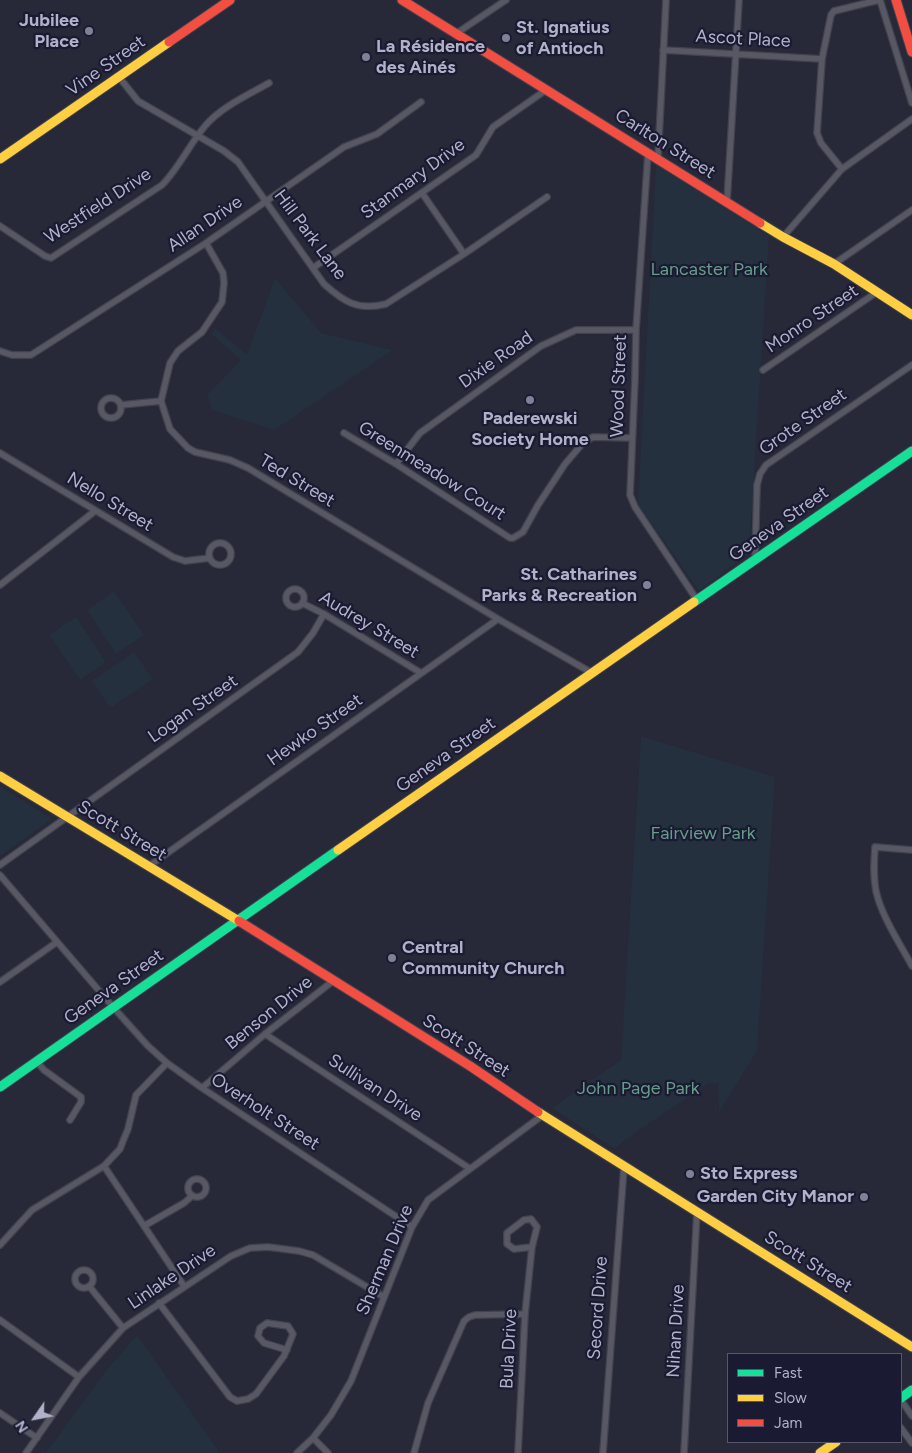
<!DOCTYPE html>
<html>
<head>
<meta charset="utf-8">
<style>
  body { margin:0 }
  #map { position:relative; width:912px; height:1453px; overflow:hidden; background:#272838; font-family:Figtree,sans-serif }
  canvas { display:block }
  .legend { position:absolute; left:727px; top:1353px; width:175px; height:90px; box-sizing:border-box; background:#1a1b33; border:1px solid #56576f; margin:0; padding:6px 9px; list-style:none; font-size:15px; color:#b1b1c9 }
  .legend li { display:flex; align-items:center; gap:10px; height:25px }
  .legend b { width:25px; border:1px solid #56576f }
  .north { position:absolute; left:10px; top:1393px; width:50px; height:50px; -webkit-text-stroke:4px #1a1b33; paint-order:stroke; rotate:237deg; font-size:14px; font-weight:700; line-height:20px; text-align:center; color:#b1b1c9 }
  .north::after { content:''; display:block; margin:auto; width:18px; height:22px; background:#b1b1c9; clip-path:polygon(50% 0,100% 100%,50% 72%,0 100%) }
</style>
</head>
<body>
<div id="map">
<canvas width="912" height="1453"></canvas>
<ul class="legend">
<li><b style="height:6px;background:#16e098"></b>Fast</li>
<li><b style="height:6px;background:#ffcf43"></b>Slow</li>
<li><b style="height:6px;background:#f24e42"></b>Jam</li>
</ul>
<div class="north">N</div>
</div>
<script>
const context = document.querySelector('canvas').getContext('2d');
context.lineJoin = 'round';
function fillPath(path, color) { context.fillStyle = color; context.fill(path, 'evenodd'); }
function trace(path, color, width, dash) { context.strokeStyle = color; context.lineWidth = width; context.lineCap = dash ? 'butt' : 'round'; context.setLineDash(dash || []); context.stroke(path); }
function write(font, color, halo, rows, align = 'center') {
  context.font = font + ' Figtree,sans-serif'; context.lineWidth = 4.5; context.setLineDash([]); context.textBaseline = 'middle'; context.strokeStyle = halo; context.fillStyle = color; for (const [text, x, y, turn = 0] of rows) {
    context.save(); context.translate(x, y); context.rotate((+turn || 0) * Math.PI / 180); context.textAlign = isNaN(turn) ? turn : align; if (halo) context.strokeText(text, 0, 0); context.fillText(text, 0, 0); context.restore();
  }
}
fillPath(new Path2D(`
  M656 165 769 236 749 553 699 591 638 504Z
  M275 278 321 333 393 350 274 430 212 410 207 395 241 360 211 334 215 328 247 355Z
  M114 591 144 635 116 654 87 610Z
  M76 617 106 662 80 680 49 635Z
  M134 652 153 679 110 708 92 681Z
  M641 736 775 777 757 1051 719 1112 718 1083H709L623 1141 615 1149 552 1108 621 1060Z
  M0 786 52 819 0 856Z
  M137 1335 220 1453H46L104 1373Z`), '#24303e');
const street = new Path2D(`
  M880 0 912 103
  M457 33 506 0
  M663 50 822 59
  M119 77 138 101 224 151 238 162 324 284C344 302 358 311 386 304L464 254 547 197
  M648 153 636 330 635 379 630 495 635 507 697 600
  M658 158 666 0
  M842 169 821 143 817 133 822 59 831 15 834 11 879 0
  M422 193 464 254
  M727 202 739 0
  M0 226 45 256 51 258 162 185C179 168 189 145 205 126 221 107 248 95 269 83
  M783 237 842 169 912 119
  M206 243 223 273 224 283 222 302 202 332 178 351 170 363 161 401 170 429 188 448 195 452 230 460 248 468 498 619 592 673
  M834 264 912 210
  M313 268 476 155 493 127 546 90
  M0 351 12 355H31L206 243 344 147 377 134 421 102
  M763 370 877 292
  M101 408a10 10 0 1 1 20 0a10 10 0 1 1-20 0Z
  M121 405 161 401
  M344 433 396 464 510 538H513L523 532 538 505 565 464 583 443 593 437 632 438
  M0 453 173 557 185 561 210 558
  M396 464 420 433 541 346 576 330H636
  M209 554a11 11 0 1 1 22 0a11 11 0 1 1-22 0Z
  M755 560 757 485 760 474 766 465 912 365
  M0 585 95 511
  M286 598a9 9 0 1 1 18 0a9 9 0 1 1-18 0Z
  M302 603 324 614 421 673
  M912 850 875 847C874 862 873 876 876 891 881 915 900 944 912 966
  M0 865 298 652 313 633 324 614
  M149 866 498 619
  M0 875 113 1007 148 1046 167 1063 202 1088 412 1227
  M0 982 57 942
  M265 1034 469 1168
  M36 1061 44 1070 81 1097V1102L70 1120
  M202 1088 265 1034 333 981
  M104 1166 184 1286
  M188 1188a9 9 0 1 1 18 0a9 9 0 1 1-18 0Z
  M144 1226 184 1203 192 1196
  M0 1245 32 1210 104 1166 120 1149 123 1141 128 1129 136 1095 167 1063
  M75 1279a9 9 0 1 1 18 0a9 9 0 1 1-18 0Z
  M89 1286 123 1328
  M159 1303 230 1397 237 1401 248 1399 256 1394 284 1356 293 1334 288 1326 267 1323 260 1328 258 1336 264 1343 287 1350
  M0 1320 79 1377
  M901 1400 912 1416
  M0 1413 37 1438
  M901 1428 912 1443
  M313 1438 328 1453
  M26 1453 79 1377 123 1328 231 1256 250 1248 268 1247 299 1251 313 1255 384 1297
  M297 1453 313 1438 331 1415 351 1381 412 1227 428 1200 543 1115
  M414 1453 428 1403 464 1321 469 1317 475 1315 525 1314
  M518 1453 525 1314 532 1247 537 1227 531 1219 524 1220 507 1233V1244L514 1249 532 1247
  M603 1453 624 1166
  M684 1453 697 1211`);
const fast = new Path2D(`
  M694 602 912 451
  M0 1087 338 850
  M901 1398 912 1390`);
const slow = new Path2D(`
  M0 159 169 42
  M760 223 783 237 834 264 912 315
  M0 776 239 921
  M338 850 694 602
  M538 1112 912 1347
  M820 1453 836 1442`);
const jam = new Path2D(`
  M402 0 760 223
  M896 0 912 52
  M169 42 230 0
  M239 921 470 1066 538 1112`);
trace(street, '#42424f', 8);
trace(fast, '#42424f', 11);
trace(slow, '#42424f', 11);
trace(jam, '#42424f', 11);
trace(street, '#585865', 5.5);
trace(fast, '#16e098', 9);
trace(slow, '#ffcf43', 9);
trace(jam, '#f24e42', 9);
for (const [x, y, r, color] of [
  [89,31,5,"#818196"],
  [506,38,5,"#818196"],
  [366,57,5,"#818196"],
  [530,400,5,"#818196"],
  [647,585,5,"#818196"],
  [392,958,5,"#818196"],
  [690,1174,5,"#818196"],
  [864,1197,5,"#818196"]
]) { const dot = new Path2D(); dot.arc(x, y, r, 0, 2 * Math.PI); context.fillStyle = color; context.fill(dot); trace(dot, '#1a1b33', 2); }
write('bold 18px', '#b1b1c9', '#1a1b33', [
  ["Jubilee",79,21,"right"],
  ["Place",79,42,"right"],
  ["St. Ignatius",516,28],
  ["of Antioch",516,49],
  ["La Résidence",376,47],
  ["des Ainés",376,68],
  ["Paderewski",530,419,"center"],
  ["Society Home",530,440,"center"],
  ["St. Catharines",637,575,"right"],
  ["Parks & Recreation",637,596,"right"],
  ["Central",402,948],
  ["Community Church",402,969],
  ["Sto Express",700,1174],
  ["Garden City Manor",854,1197,"right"]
], 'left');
write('18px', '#b1b1c9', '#1a1b33', [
  ["Ascot Place",743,39,3],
  ["Vine Street",106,66,-35],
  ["Carlton Street",665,144,32],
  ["Stanmary Drive",413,179,-36],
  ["Westfield Drive",98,206,-33],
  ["Allan Drive",205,224,-34],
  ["Hill Park Lane",310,235,53],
  ["Monro Street",812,319,-34],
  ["Dixie Road",496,360,-35],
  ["Wood Street",619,386,-88],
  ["Grote Street",803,422,-35],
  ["Greenmeadow Court",432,471,32],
  ["Ted Street",297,481,31],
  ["Nello Street",110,502,31],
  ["Geneva Street",779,524,-35],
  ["Audrey Street",369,625,31],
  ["Logan Street",193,709,-35],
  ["Hewko Street",315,730,-35],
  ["Geneva Street",446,755,-35],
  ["Scott Street",122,831,31],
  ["Geneva Street",114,987,-35],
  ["Benson Drive",269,1013,-39],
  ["Scott Street",466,1046,33],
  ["Sullivan Drive",375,1088,33],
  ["Overholt Street",265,1112,33],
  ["Sherman Drive",385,1260,-67],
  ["Scott Street",808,1262,32],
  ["Linlake Drive",172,1277,-34],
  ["Secord Drive",598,1308,-86],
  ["Nihan Drive",676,1331,-87],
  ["Bula Drive",509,1349,-87]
]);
write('18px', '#669c88', '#1a1b33', [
  ["Lancaster Park",709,270],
  ["Fairview Park",703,834],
  ["John Page Park",638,1089]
]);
</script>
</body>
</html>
